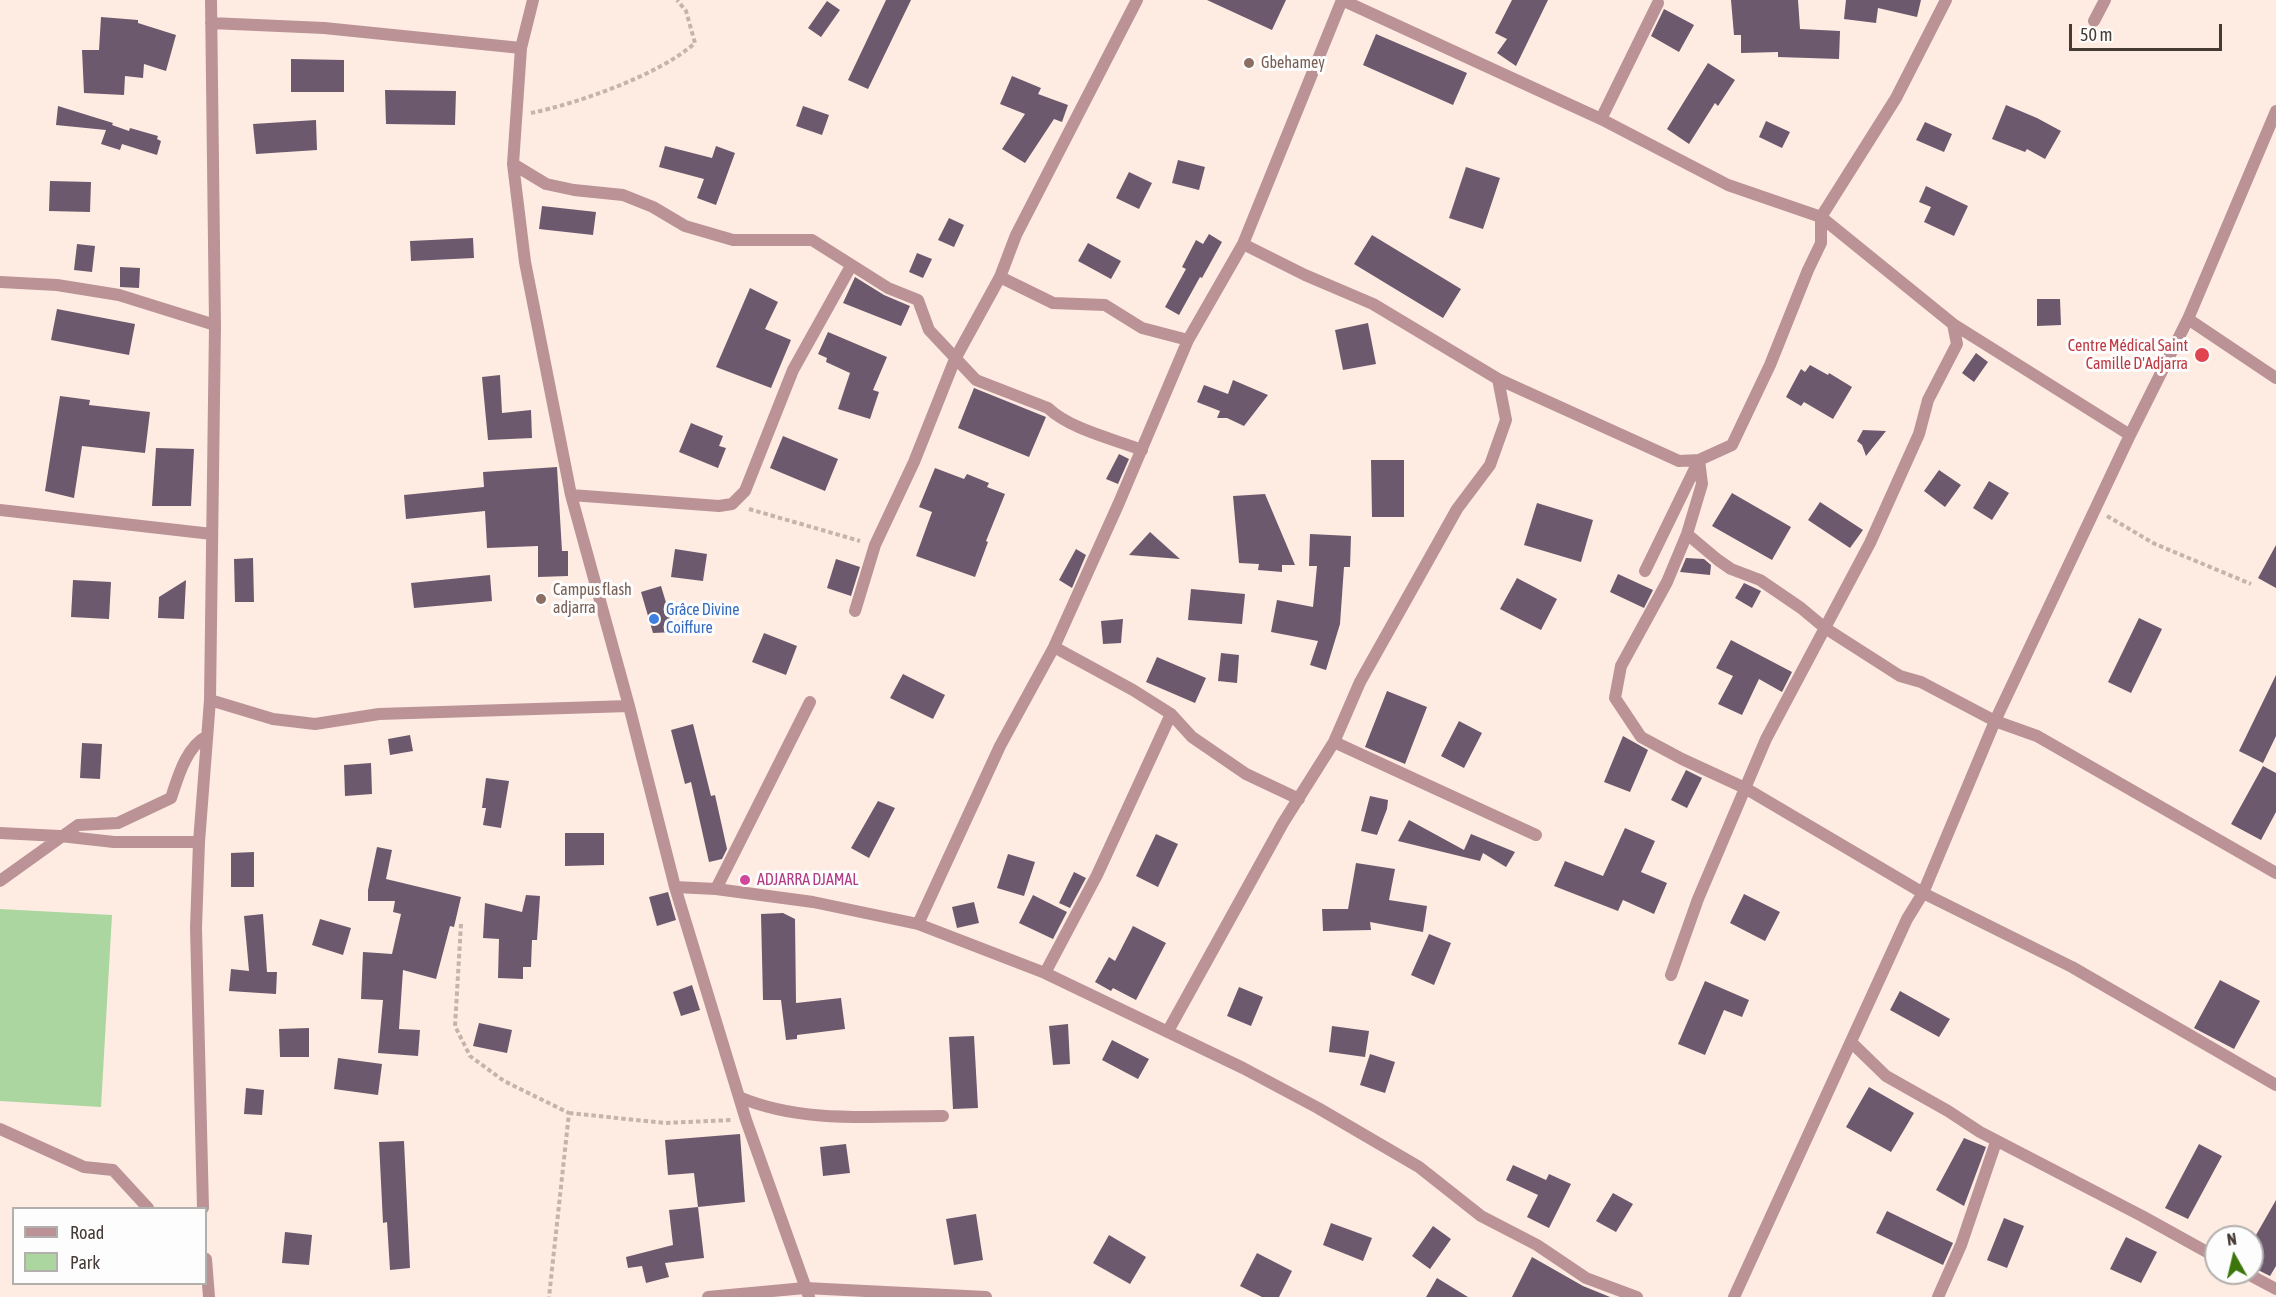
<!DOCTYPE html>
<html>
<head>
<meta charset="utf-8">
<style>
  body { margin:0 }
  #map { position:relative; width:2276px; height:1297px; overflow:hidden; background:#feece3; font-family:"Asap Condensed",sans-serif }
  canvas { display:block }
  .legend { position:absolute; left:12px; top:1207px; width:195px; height:78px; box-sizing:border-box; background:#fdfdfd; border:2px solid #b3afad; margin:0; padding:8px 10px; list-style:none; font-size:18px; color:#453a34 }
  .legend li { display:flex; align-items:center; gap:12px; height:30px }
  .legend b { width:30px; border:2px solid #b3afad }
  .north { position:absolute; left:2204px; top:1225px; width:60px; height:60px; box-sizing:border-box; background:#fdfdfd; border:2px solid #b3afad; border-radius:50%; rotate:352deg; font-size:16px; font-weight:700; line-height:24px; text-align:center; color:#453a34 }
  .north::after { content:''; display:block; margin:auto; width:21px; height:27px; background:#3c760b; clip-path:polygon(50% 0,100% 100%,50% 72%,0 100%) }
  .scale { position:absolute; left:2069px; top:24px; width:153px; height:27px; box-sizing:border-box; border:3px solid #453a34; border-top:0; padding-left:8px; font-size:18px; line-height:21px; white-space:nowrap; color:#453a34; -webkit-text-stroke:4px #fdfdfd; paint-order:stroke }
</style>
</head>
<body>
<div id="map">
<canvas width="2276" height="1297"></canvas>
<ul class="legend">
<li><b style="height:8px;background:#bb9397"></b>Road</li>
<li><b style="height:16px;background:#abd6a0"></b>Park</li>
</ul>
<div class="north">N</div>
<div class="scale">50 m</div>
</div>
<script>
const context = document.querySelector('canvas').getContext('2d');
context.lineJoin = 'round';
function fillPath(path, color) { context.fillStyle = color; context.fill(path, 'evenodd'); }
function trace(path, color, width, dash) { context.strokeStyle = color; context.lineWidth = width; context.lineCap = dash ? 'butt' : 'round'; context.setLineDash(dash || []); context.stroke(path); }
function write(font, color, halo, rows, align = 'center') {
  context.font = font + ' "Asap Condensed",sans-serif'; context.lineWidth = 6; context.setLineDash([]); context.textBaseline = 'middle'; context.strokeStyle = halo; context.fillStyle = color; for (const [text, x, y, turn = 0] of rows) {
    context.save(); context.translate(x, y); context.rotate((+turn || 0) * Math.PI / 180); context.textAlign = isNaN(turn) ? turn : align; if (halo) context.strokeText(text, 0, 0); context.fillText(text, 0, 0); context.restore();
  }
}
fillPath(new Path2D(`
  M0 909 112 915 101 1107 0 1101Z`), '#abd6a0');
fillPath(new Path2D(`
  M886 0H911L868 89 848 80Z
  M1207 0H1286L1272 30Z
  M1512 0H1548L1516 66 1497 53 1507 39 1495 33Z
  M1731 0H1798L1800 29 1840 31 1839 59 1778 57V52L1741 53V35H1734Z
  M1846 0H1921L1917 17 1878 8 1876 23 1844 19Z
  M827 1 840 10 821 37 808 28Z
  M1664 9 1694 25 1679 52 1651 36Z
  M101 17 138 20V23L176 35 166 71 144 64 143 78 125 76 124 95 84 93 82 50H99Z
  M1376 34 1467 73 1453 105 1363 65Z
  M291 59 344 60V92H291Z
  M1708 63 1735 80 1718 106 1715 103 1689 144 1667 129Z
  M1012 76 1041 88 1038 94 1068 105 1062 122 1054 119 1025 163 1002 149 1025 114 1000 104Z
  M385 90 456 91 455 125 386 124Z
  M2006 105 2037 118 2061 131 2045 159 2027 149 2025 152 1992 139Z
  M58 106 113 123 112 125 129 131 130 128 158 136 157 139 161 141 157 155 122 144 120 150 101 144 106 130 56 125Z
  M803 106 829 115 822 135 796 126Z
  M316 120 317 150 256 154 253 124Z
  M1766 121 1790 132 1782 148 1759 137Z
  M1925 122 1952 134 1944 152 1916 140Z
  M665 146 712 158 716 146 735 153 716 205 697 198 704 179 659 167Z
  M1178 160 1205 167 1199 190 1172 183Z
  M1466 167 1500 178 1483 229 1449 218Z
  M1129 172 1152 183 1139 209 1116 198Z
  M50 181 91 182 90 212 49 211Z
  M1926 186 1968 206 1954 236 1924 222 1931 207 1919 202Z
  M542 206 596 212 593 235 539 229Z
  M949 218 964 225 954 247 938 240Z
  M1209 234 1222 242 1202 278 1200 277 1179 315 1165 307 1186 269 1182 267 1196 240 1203 244Z
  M1372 235 1461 289 1443 318 1354 264Z
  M473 238 474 258 411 261 410 241Z
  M1088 243 1121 261 1111 279 1078 261Z
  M77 244 95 246 92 272 74 270Z
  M917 253 932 259 923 278 909 272Z
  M120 267 140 268 139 288 120 287Z
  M855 277 884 295 910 306 901 326 843 303Z
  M750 288 778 302 765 329 791 340 771 388 716 367Z
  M2037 299H2060L2061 325 2037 326Z
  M57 309 135 324 129 355 51 340Z
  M1368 323 1376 364 1343 370 1335 330Z
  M828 332 887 357 873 390 879 392 870 419 838 409 850 373 826 362 827 358 818 354Z
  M1976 353 1988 362 1974 382 1962 373Z
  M1810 365 1828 375 1829 373 1852 387 1833 419 1804 402 1801 406 1786 397 1801 369 1805 372Z
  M500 375 502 413 531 410 532 438 488 440 482 377Z
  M1233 380 1268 395 1244 426 1227 418H1217L1220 411 1197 402 1204 385 1228 394Z
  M974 388 1046 417 1029 457 958 428Z
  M60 396 90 400 89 405 150 412 145 453 82 446 74 498 45 491Z
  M691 423 723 436 719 446 726 448 718 468 679 452Z
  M1863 430 1886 431 1866 456 1862 445 1857 441Z
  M783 436 838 459 825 491 770 468Z
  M156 448 194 449 191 506H152Z
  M1119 454 1129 459 1118 484 1106 479Z
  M1371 460H1404V517H1372Z
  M557 467 562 551H568V576L538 577V546L487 548 485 511 406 519 404 495 484 487 483 472Z
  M935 468 964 479 967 474 989 483 987 487 1005 494 986 541 988 542 975 577 916 556 932 512 919 507Z
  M1939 470 1961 485 1945 507 1924 491Z
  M1989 481 2009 493 1992 520 1973 508Z
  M1732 493 1791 527 1772 560 1712 526Z
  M1265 494 1295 565H1282V572L1258 570 1259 564 1239 563 1233 496Z
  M1820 502 1863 530 1850 548 1808 520Z
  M1537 503 1593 520 1581 562 1524 545Z
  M1150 532 1180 559 1129 555Z
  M1310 534 1351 536 1350 567H1344L1340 624 1326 670 1310 665 1318 641 1271 632 1277 600 1313 607 1317 566H1309Z
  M2276 545V588L2258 578Z
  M675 549 707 554 703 581 671 577Z
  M1076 549 1086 555 1072 588 1059 580Z
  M253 558 254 602H235L234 559Z
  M1686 558 1704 559 1711 565 1710 575 1680 572Z
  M836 559 860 567 851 596 827 588Z
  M1618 574 1653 590 1644 608 1610 592Z
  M490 575 492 601 414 608 411 583Z
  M1517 578 1557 599 1541 630 1500 609Z
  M73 580 111 582 109 619 71 617Z
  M186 580 184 619 158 618 159 597Z
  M1744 583 1761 591 1752 608 1735 598Z
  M661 586 675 632 653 633 641 592Z
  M1191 589 1245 594 1242 624 1188 620Z
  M2139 618 2162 629 2131 693 2108 682Z
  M1123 619 1121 643 1103 644 1101 621Z
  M764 633 797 646 786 675 752 662Z
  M1731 640 1792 672 1782 692 1759 679 1742 715 1718 704 1733 676 1716 668Z
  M1221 653 1239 655 1237 683 1218 681Z
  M1157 657 1206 678 1195 703 1146 682Z
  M903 674 945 695 933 719 890 698Z
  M2276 675V736L2263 763 2239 751Z
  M1387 691 1427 707 1405 764 1365 747Z
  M1459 721 1482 733 1464 768 1441 756Z
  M693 724 711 796 715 795 727 849 722 859 709 862 691 782 685 784 671 730Z
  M410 735 413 751 390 755 388 739Z
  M1623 736 1648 750 1630 792 1604 782Z
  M82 743 102 744 100 779 80 778Z
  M371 763 372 794 345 796 344 765Z
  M2263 766 2276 773V812L2261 840 2231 824Z
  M1686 770 1702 778 1687 808 1671 800Z
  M486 778 509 781 501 828 483 825 486 808H482Z
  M1370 796 1388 800 1387 809 1377 835 1361 831Z
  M878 801 895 808 869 858 851 848Z
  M1409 820 1464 850 1471 834 1515 852 1506 867 1483 853 1480 861 1398 841Z
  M1625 828 1655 841 1641 872 1667 883 1654 914 1623 900 1618 911 1554 886 1565 861 1603 876Z
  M565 833H604V865L565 866Z
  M1156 834 1178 844 1158 887 1136 876Z
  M377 847 392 850 386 879 461 897 454 927 450 926 436 979 403 970 399 1029 420 1030 418 1056 378 1053 383 1000 361 999 363 952 392 954 401 914 393 912 395 901H368V890Z
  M254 852V887H231V853Z
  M1008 854 1035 862 1024 896 997 888Z
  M1356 863 1395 869 1389 900 1427 906 1423 932 1370 922 1371 930 1323 931 1322 909H1348Z
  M1074 872 1086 878 1070 908 1059 903Z
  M668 892 676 920 657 926 649 897Z
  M1744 894 1780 912 1765 941 1730 923Z
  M526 895 540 896 537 940H532L531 967H523V979L498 978 499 939 483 938 485 903 522 912Z
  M1033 895 1067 912 1053 939 1019 923Z
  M974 902 979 923 957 928 952 907Z
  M783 913 795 919 796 1003 841 998 845 1029 797 1035V1039L786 1040 781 1000H763L761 914Z
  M263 914 267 972H277L276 994 229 991 231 969 249 971 244 916Z
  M320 919 351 928 343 955 312 945Z
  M1133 926 1166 943 1136 1000 1113 988 1111 991 1095 982 1109 957 1115 961Z
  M1429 934 1451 943 1434 985 1411 975Z
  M2220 980 2260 1001 2234 1049 2194 1028Z
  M1705 981 1749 1000 1742 1017 1724 1010 1705 1055 1678 1044Z
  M692 985 700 1010 681 1016 673 992Z
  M1239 987 1263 997 1251 1026 1227 1016Z
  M1900 991 1950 1019 1939 1037 1890 1010Z
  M479 1023 512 1030 507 1053 473 1046Z
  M1068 1024 1070 1064 1053 1065 1049 1026Z
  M1332 1026 1369 1031 1365 1057 1329 1052Z
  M309 1028V1057H280L279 1029Z
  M974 1036 978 1108 953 1109 949 1037Z
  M1112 1040 1149 1059 1138 1079 1102 1060Z
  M1370 1054 1395 1062 1385 1093 1360 1085Z
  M338 1058 382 1064 378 1095 334 1089Z
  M1869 1087 1914 1113 1891 1152 1846 1127Z
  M246 1088 264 1090 262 1115 244 1114Z
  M740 1134 745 1202 698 1207 694 1173 668 1175 665 1140Z
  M1964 1138 1986 1147 1964 1206 1936 1190Z
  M404 1141 410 1268 390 1270 387 1222 383 1223 379 1142Z
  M846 1144 850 1173 823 1176 820 1147Z
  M2199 1144 2222 1156 2188 1219 2165 1208Z
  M1513 1165 1546 1180 1549 1174 1571 1184 1549 1228 1527 1217 1538 1195 1506 1180Z
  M1613 1193 1633 1204 1616 1232 1596 1221Z
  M2276 1200V1266L2270 1276 2252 1267V1242Z
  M698 1207 704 1258 665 1263 669 1277 646 1283 642 1266 628 1268 626 1257 673 1245 669 1210Z
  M1887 1211 1953 1243 1943 1265 1876 1233Z
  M976 1214 983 1260 954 1265 946 1219Z
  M2004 1218 2024 1226 2007 1268 1987 1260Z
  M1331 1223 1372 1238 1363 1261 1323 1245Z
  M1433 1226 1451 1239 1430 1269 1412 1256Z
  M285 1232 312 1235 309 1265 282 1263Z
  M1109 1235 1146 1257 1130 1284 1093 1263Z
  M2126 1237 2157 1252 2141 1283 2110 1269Z
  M1257 1253 1292 1271 1279 1297H1262L1240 1286Z
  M1532 1257 1583 1286 1610 1297H1512Z
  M1437 1278 1468 1297H1426Z`), '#6c596d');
trace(new Path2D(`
  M531 113C579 103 659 75 695 43L686 11 677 0
  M749 509 860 541
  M2107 516 2155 544 2251 584
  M461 924 455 1026 470 1056 504 1081 569 1113 549 1297
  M569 1113 665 1123 732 1120`), '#c4b4ac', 4, [4.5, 3]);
trace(new Path2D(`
  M533 0 521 48 513 164 525 262 571 495 629 706 675 887 746 1120 809 1297
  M1342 0 1601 119 1728 185 1821 217 1953 324 2130 435
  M2094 21 2105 0
  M211 23 324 28 521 48
  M1601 119 1658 3
  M513 164 546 184 574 190 623 195 653 207 685 226 733 240H812L888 288 918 300 929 330 976 380 1048 408C1070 429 1113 439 1142 450
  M1243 244 1305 275 1373 304 1498 379 1679 461 1699 460 1702 484 1687 534 1667 582 1621 666 1615 698 1641 737 1682 759 1745 788 1923 893 2072 967 2276 1085
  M1000 277 1053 303 1105 305 1142 328 1188 340
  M0 282 57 285 119 295 215 325
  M2188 319 2276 378
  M571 495 719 506 732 504 745 491 793 370 851 266
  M0 510 212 534
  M1687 534 1718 560 1731 569 1760 580 1801 608 1825 628 1900 676 1921 682 1995 721 2037 736 2276 873
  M1645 571 1699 460 1732 445 1770 365 1808 270 1821 243V217L1896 98 1946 0
  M855 611 875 545 914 462 955 359 1000 277 1016 235 1137 0
  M1054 647 1133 690 1171 714 1192 737 1246 774 1299 799
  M210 700 273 719 315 724 379 714 629 706
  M1334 742 1536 835
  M0 833 60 836 114 842H199
  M0 881 78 825 118 823 171 798C178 777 186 747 207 736
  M675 887 716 889 813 902 918 924 1045 973 1243 1068 1318 1108 1419 1167 1481 1216 1537 1245 1586 1278 1637 1297
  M716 889 810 702
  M918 924 1000 746 1054 647 1118 505 1188 340 1243 244 1342 0
  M1045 973 1097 875 1171 714
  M1671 975 1698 899 1766 739 1870 543 1919 434 1928 400 1957 344 1953 324
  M1168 1031 1283 823 1334 742 1360 682 1457 509 1490 465 1506 420 1498 379
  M1852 1043 1886 1076 1948 1111 1980 1132 2142 1216 2216 1257
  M739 1097C802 1124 875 1116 943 1116
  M0 1129 84 1167 113 1170 148 1208
  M203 1208 196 928 199 842 210 700 215 325 211 0
  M206 1259 209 1297
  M2246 1273 2276 1289
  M708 1297 805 1288 986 1297
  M1734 1297 1907 919 1923 893 1995 721 2130 435 2188 319 2276 111
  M1938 1297 1961 1245 1996 1142`), '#bb9397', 12);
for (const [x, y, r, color] of [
  [1249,63,6,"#8d6e63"],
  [2202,355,8,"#e0444e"],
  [541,599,6,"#8d6e63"],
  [654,619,6,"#3f7fe0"],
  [745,880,6,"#d1479c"]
]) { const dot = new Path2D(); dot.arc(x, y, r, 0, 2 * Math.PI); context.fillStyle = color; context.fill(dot); trace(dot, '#fdfdfd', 2); }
write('16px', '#785e54', '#fdfdfd', [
  ["Gbehamey",1261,63],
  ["Campus flash",553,590],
  ["adjarra",553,608]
], 'left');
write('16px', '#be3a42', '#fdfdfd', [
  ["Centre Médical Saint",2188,346],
  ["Camille D'Adjarra",2188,364]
], 'right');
write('16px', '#366cbe', '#fdfdfd', [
  ["Grâce Divine",666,610],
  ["Coiffure",666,628]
], 'left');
write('16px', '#b23c85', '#fdfdfd', [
  ["ADJARRA DJAMAL",757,880]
], 'left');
</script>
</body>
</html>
